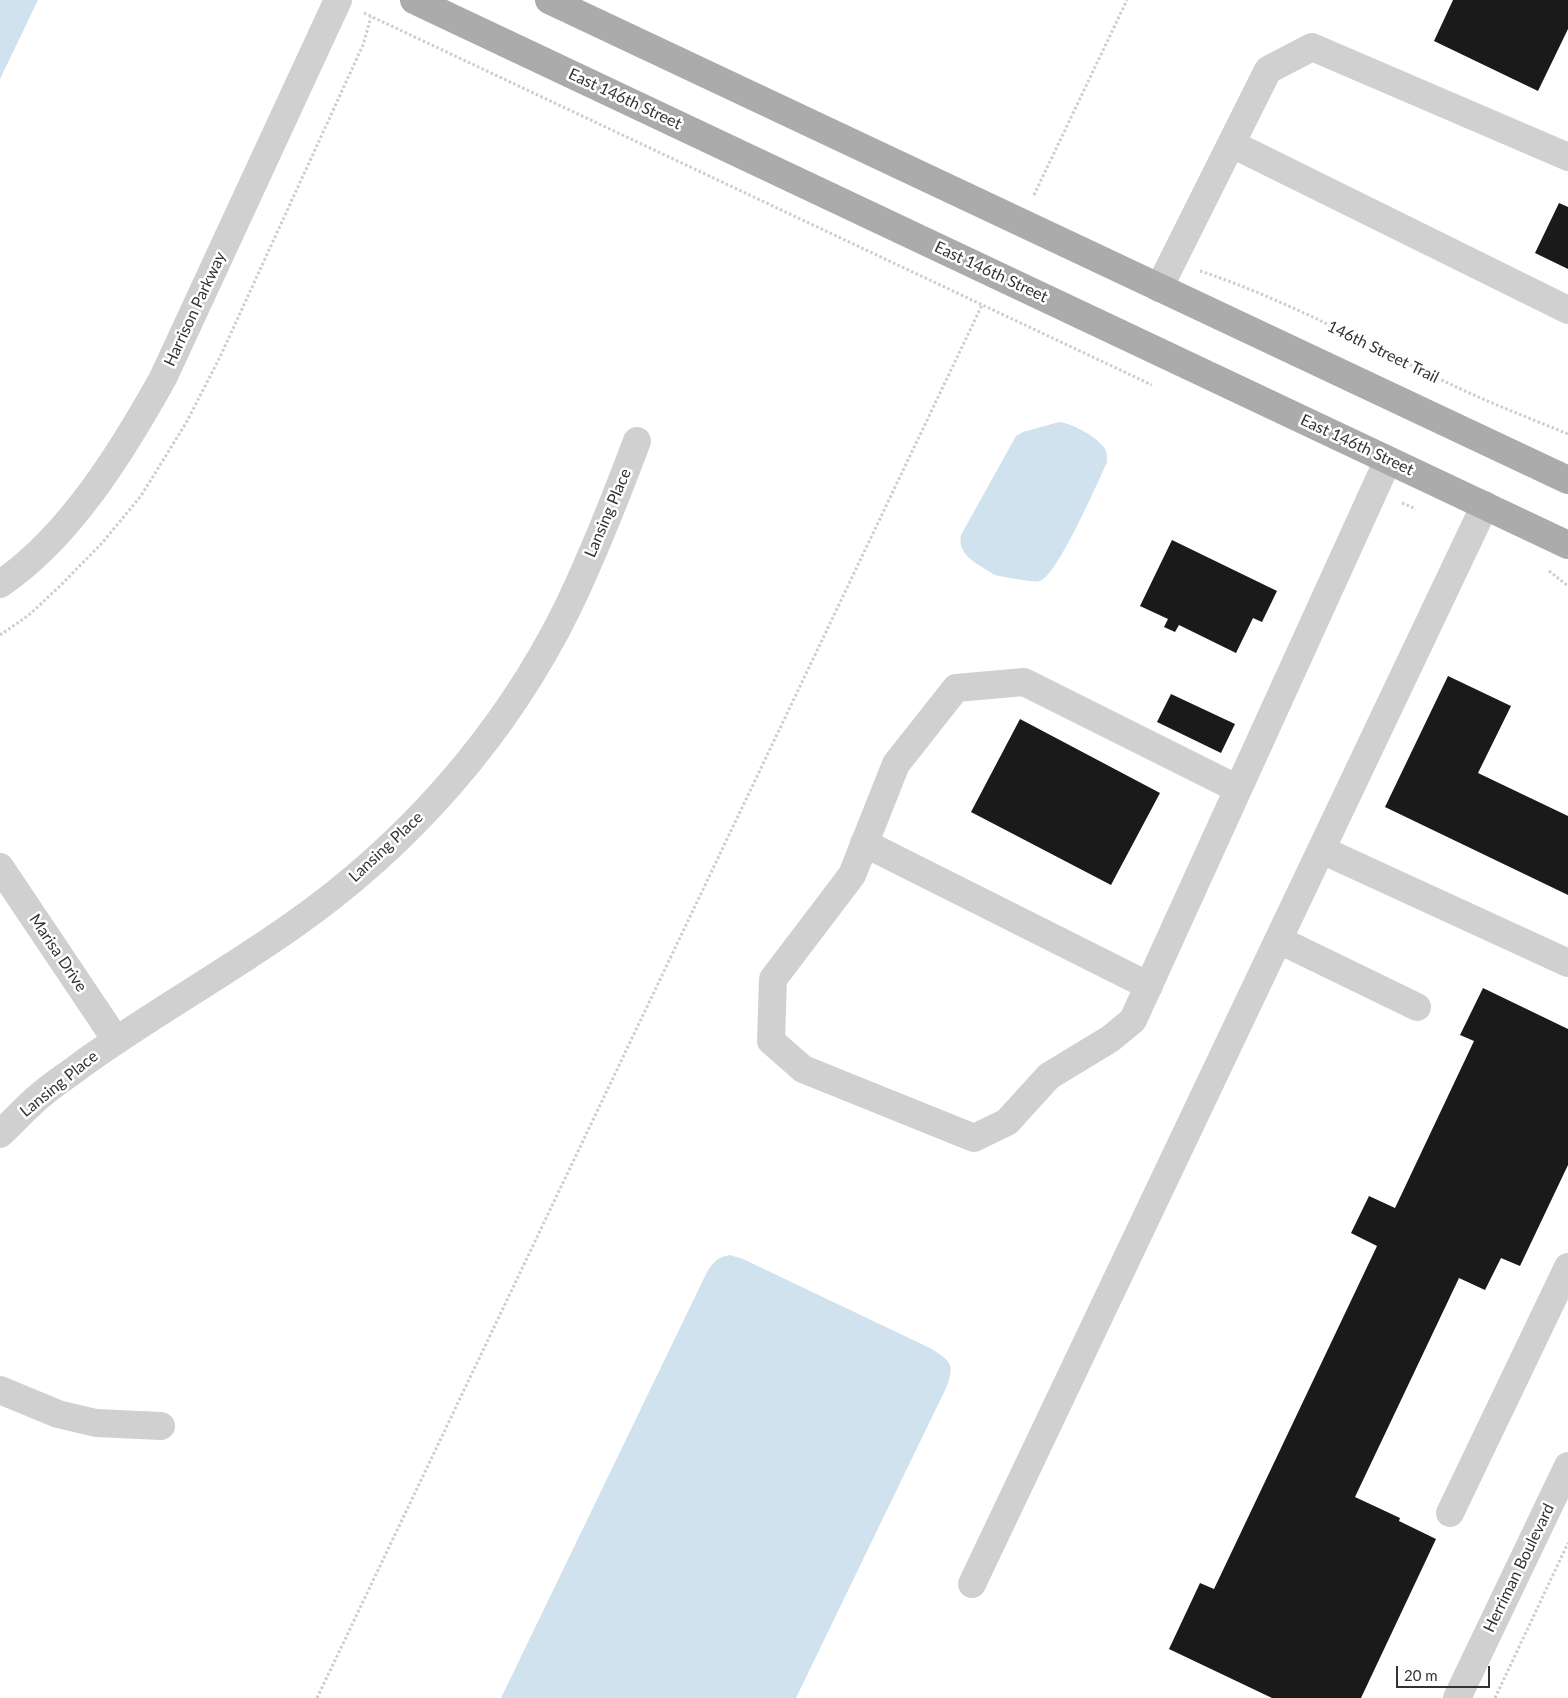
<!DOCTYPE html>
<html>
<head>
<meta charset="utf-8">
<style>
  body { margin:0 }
  #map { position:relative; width:1568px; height:1698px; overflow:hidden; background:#fff; font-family:Lato,sans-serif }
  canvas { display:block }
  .scale { position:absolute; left:1396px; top:1666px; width:94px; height:22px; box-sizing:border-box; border:2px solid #333; border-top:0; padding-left:6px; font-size:15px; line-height:18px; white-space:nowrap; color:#333; -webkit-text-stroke:4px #fff; paint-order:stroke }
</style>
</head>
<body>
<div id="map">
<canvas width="1568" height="1698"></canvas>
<div class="scale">20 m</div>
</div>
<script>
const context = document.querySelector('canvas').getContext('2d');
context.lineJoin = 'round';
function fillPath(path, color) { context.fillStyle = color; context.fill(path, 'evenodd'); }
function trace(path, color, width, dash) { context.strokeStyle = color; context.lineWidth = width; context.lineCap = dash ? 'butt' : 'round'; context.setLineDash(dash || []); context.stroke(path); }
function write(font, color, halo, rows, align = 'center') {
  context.font = font + ' Lato,sans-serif'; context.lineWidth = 5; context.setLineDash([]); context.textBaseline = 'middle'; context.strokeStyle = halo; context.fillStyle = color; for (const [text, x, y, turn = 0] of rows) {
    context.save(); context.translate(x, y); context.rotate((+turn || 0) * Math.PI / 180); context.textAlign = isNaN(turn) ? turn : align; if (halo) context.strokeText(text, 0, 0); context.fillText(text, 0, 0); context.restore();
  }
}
fillPath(new Path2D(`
  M0 0H38L0 79Z
  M1059 422C1071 423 1093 435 1101 444 1107 449 1107 455 1107 462 1098 482 1057 576 1040 581 1036 583 1005 577 999 576 993 575 987 570 982 567 969 559 958 551 961 535L1016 436 1023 432Z
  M730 1255 743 1259 932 1349C950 1361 955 1364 947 1386L796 1698H501L707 1272C713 1262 718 1257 730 1255Z`), '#cfe2ee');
fillPath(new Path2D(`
  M1453 0H1568V29L1538 91 1434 41Z
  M1559 203 1568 207V269L1535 253Z
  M1172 540 1277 591 1262 622 1253 618 1236 653 1179 625 1175 632 1164 627 1168 619 1140 606Z
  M1448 676 1511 706 1478 773 1568 816V895L1385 807Z
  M1171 694 1235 724 1221 753 1157 722Z
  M1020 719 1160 793 1111 885 971 812Z
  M1483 988 1568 1029V1165L1520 1266 1501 1258 1485 1290 1459 1278 1355 1497 1400 1518 1399 1521 1436 1539 1361 1698H1272L1169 1649 1200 1583 1214 1589 1377 1246 1351 1233 1369 1196 1395 1208 1474 1041 1460 1035Z`), '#1a1a1a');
trace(new Path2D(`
  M364 13 1152 385
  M1034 195 1127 0
  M1200 271C1288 300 1369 346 1452 385 1490 403 1529 418 1568 434
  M1402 503 1416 509
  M1549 571 1568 586
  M0 635 29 615 60 586 102 543 141 496 186 423 220 357 363 45 371 17
  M317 1698 982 305
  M1495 1698 1568 1543`), '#cdcdcd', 3, [2.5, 2.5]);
trace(new Path2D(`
  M1232 144 1568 310
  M1159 288 1268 70 1312 47 1568 157
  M0 584C69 538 123 450 163 378L338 0
  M1238 789 1024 682 956 688 896 764 852 875 773 979 771 1041 803 1069 974 1138 1007 1122 1049 1076 1110 1039 1133 1020 1388 460
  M864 843 1149 986
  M1322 850 1568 963
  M0 867 116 1040
  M1279 940 1417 1007
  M0 1134C14 1121 27 1106 42 1094 56 1082 71 1073 85 1062 152 1014 224 974 292 926 408 845 506 734 568 607 594 553 616 497 637 441
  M0 1390 58 1414 96 1423 161 1426
  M1450 1513 1568 1267
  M972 1584 1485 505
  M1457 1698 1568 1466`), '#d0d0d0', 28);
trace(new Path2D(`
  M414 0 1568 545
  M549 0 1568 480`), '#ababab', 28);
write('16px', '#333', '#fff', [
  ["East 146th Street",625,99,25],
  ["East 146th Street",991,272,25],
  ["Harrison Parkway",195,309,-65],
  ["146th Street Trail",1383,352,26],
  ["East 146th Street",1357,445,25],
  ["Lansing Place",608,513,-67],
  ["Lansing Place",386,847,-43],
  ["Marisa Drive",58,953,56],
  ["Lansing Place",59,1084,-39],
  ["Herriman Boulevard",1519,1568,-64]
]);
</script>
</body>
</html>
